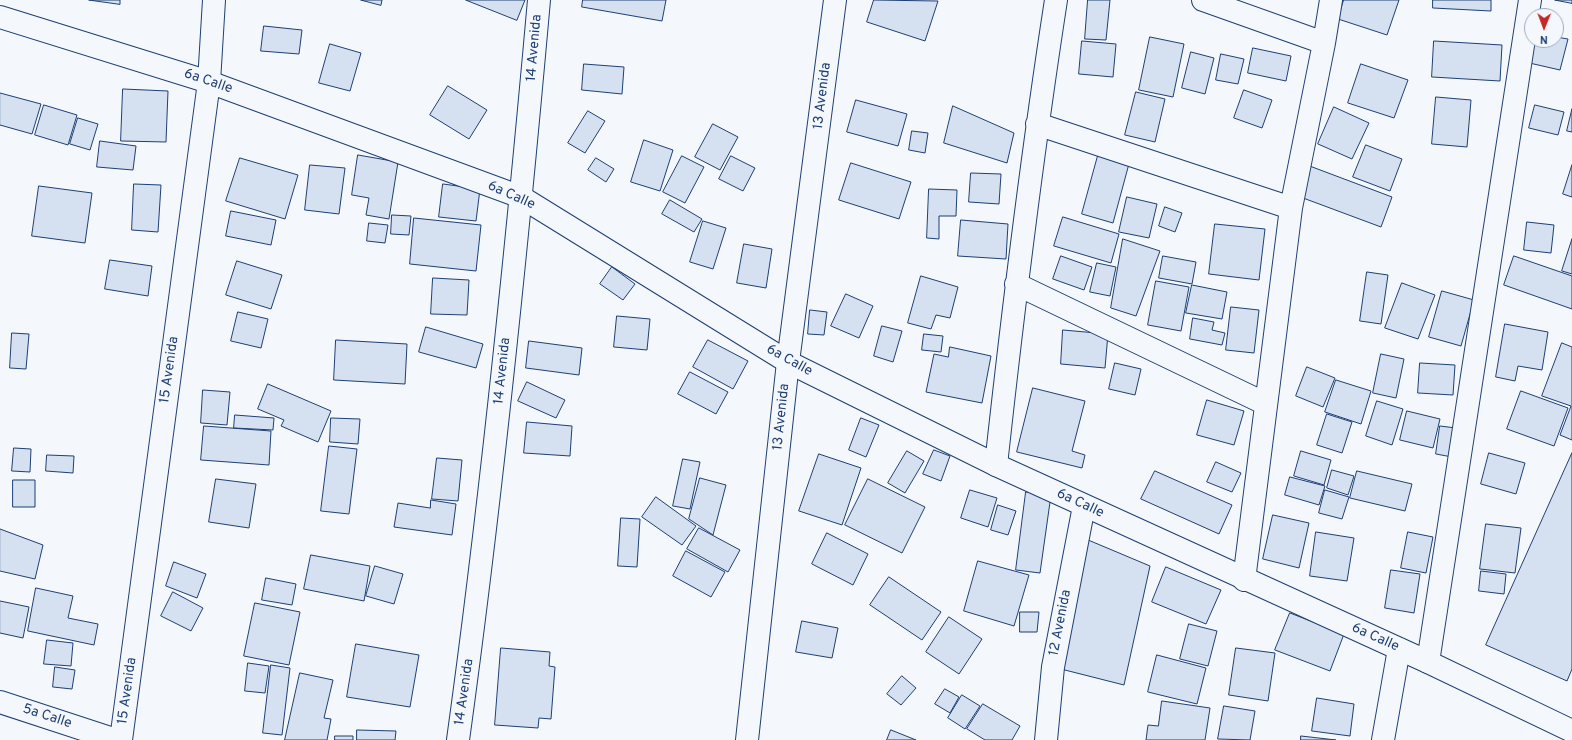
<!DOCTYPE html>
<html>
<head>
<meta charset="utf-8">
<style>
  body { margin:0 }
  #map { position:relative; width:1572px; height:740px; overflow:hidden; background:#f4f7fb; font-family:Overpass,sans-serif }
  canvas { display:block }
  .north { position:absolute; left:1524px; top:8px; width:40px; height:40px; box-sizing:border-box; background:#f4f7fb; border:1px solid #9eadc5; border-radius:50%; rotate:181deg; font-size:11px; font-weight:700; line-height:16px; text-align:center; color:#1d3f73 }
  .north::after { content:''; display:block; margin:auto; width:14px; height:18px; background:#c62828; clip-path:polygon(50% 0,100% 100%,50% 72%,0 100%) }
</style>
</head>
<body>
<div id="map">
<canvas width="1572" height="740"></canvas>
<div class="north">N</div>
</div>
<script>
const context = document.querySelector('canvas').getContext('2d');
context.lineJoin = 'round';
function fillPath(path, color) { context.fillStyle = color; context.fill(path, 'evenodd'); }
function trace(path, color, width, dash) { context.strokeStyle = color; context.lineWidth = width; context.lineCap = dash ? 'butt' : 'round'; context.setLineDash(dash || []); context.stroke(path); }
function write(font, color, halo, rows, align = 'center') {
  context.font = font + ' Overpass,sans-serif'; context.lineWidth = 3; context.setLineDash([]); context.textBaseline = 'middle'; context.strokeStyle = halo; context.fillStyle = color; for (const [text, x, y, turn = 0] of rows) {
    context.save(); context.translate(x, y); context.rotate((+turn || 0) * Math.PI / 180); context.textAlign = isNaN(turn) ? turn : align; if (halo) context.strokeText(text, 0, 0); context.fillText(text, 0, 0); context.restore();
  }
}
const building = new Path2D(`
  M89 0H120V4Z
  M361 0H382L381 5Z
  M466 0H525L517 20Z
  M583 0H666L662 21 582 7Z
  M874 0 938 1 925 41 867 22Z
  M1088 0H1110L1106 40 1085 39Z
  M1344 0H1399L1387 35 1338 19Z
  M1433 0H1491V11L1433 8Z
  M1555 0H1572V3Z
  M264 26 302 30 299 54 261 51Z
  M1150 37 1184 44 1173 97 1139 90Z
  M1556 37 1568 39 1560 70 1525 62 1532 40H1556Z
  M1082 41 1116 44 1113 77 1079 74Z
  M1434 41 1502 45 1500 81 1432 77Z
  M330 44 361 53 350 91 319 83Z
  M1253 48 1291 56 1286 81 1248 73Z
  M1191 52 1214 58 1205 94 1182 88Z
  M1221 54 1244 59 1238 84 1216 80Z
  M584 64 624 67 622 94 582 90Z
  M1361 64 1408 80 1394 118 1348 103Z
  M448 86 487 110 469 139 430 115Z
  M123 89 168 91 166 142 121 141Z
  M1244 90 1272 100 1262 128 1234 118Z
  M1136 92 1165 99 1155 142 1125 135Z
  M0 93 41 104 32 134 0 125Z
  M1436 97 1471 100 1467 147 1432 144Z
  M856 100 907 114 898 146 847 132Z
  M44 105 77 115 68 145 35 135Z
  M1535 105 1564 112 1558 135 1529 128Z
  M953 106 1014 133 1007 163 944 143Z
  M1334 107 1369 123 1352 159 1318 144Z
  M1572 109V132L1567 131Z
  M588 111 605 121 585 153 568 143Z
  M78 118 98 124 90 150 70 144Z
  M713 124 738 137 720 170 695 157Z
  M912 131 928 133 925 153 909 150Z
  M644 140 673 150 660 191 631 182Z
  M100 141 136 146 133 170 97 167Z
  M1366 145 1402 159 1390 191 1353 177Z
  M1099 152 1130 160 1113 223 1082 214Z
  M358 155 398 162 389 219 366 215 369 198 352 195Z
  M682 156 704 167 685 203 663 192Z
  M731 156 755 168 743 191 719 179Z
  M240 158 298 175 285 219 226 201Z
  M596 158 614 169 606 182 588 170Z
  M851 163 911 182 899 219 839 200Z
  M310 165 345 168 339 214 305 210Z
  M1307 165 1392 197 1381 227 1295 195Z
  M1572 165V197L1563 194Z
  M971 173 1001 174 999 204 969 202Z
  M134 184 161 185 158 232 132 230Z
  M443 184 480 189 476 221 439 217Z
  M39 186 92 193 85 243 32 236Z
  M929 189 957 190 956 216H939V239L927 238Z
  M1127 197 1157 204 1149 238 1119 232Z
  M670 200 702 219 694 232 662 214Z
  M1165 207 1182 213 1175 232 1159 226Z
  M231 211 276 220 271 245 226 236Z
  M392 215 411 216 409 235 391 234Z
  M1063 217 1119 234 1111 263 1054 246Z
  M414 218 481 225 476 271 410 264Z
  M961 220 1008 224 1006 259 958 256Z
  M703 221 726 228 713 269 690 262Z
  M1527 222 1554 225 1551 253 1524 250Z
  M369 223 388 225 385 243 367 241Z
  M1215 224 1265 229 1259 280 1209 274Z
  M1123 239 1160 251 1136 316 1111 308Z
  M1572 239V274L1562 271Z
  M744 244 772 249 766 288 737 283Z
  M1061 256 1092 267 1084 290 1053 279Z
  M1163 256 1196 262 1192 284 1159 278Z
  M1514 256 1572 276V309L1504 285Z
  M110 260 152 266 148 296 105 289Z
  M237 261 282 275 271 309 226 295Z
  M1097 263 1116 267 1110 296 1090 292Z
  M612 267 635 284 623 300 600 284Z
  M1367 272 1388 275 1381 324 1360 321Z
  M921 276 958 287 950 318 936 315 931 329 908 323Z
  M433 278 469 280 467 315 431 314Z
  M1156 281 1189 287 1181 331 1148 325Z
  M1402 283 1435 295 1418 339 1385 328Z
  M1192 285 1227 292 1222 319 1186 313Z
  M1442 291 1474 300 1461 346 1429 337Z
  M846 294 873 306 859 338 831 326Z
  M1231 307 1259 310 1254 353 1226 350Z
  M810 310 827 312 824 335 808 334Z
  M238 312 268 319 261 348 231 341Z
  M617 316 650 319 647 350 614 347Z
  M1193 318 1214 322 1212 330 1225 333 1222 345 1190 339Z
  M1505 324 1548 332 1542 370 1518 366 1515 381 1496 377Z
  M882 326 902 331 893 362 874 356Z
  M426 327 483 344 476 368 419 352Z
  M1063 330 1108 334 1105 368 1061 364Z
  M12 333 29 334 26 369 10 368Z
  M924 334 943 336 941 352 922 350Z
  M336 340 407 344 405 384 334 380Z
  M708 340 748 361 733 389 693 367Z
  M529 341 582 348 579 375 526 368Z
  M1562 343 1572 347V440L1560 435 1571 406 1542 396Z
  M950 347 991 356 982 403 926 392 934 354 948 357Z
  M1381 354 1404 359 1396 398 1373 393Z
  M1115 363 1141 369 1135 395 1109 389Z
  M1420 363 1455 365 1453 395 1418 393Z
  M1307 367 1335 378 1323 407 1296 396Z
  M690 372 728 392 716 414 678 394Z
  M1336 380 1371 391 1361 424 1325 412Z
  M527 382 565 400 556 418 518 401Z
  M268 384 331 411 318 442 281 426 284 420 258 409Z
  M1033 388 1085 401 1072 451 1085 455 1082 468 1017 452Z
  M203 390 230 392 227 425 201 423Z
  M1521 391 1568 408 1554 446 1507 429Z
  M1207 400 1244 411 1234 445 1197 435Z
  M1377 401 1403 409 1392 445 1366 436Z
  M1407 411 1440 419 1433 448 1400 440Z
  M1327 414 1352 422 1342 453 1317 445Z
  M235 415 274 418 273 430 234 428Z
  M331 418 360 419 358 444 330 442Z
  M861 418 879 425 866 457 849 450Z
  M527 422 572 426 570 456 524 453Z
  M204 426 271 431 269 465 201 460Z
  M1440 426 1456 428 1452 457 1436 454Z
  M329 446 357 449 349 514 321 511Z
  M14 448 31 449 30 472 12 471Z
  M934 450 950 456 941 481 923 474Z
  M907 451 924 461 905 493 888 483Z
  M1301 451 1331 460 1324 485 1294 476Z
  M1489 453 1525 463 1516 494 1481 484Z
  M1572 453V669L1567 681 1486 645Z
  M819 454 861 468 842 525 799 511Z
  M47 455 74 456 73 473 46 471Z
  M437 458 462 460 458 501 432 499Z
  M683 459 700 462 690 509 673 506Z
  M1216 462 1241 473 1232 492 1207 482Z
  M1332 470 1354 476 1348 495 1327 488Z
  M1155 471 1232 505 1219 534 1141 499Z
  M1357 471 1412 484 1405 511 1350 498Z
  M1290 477 1325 486 1319 505 1285 495Z
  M700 478 726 485 713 535 689 519Z
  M216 479 256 484 249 528 209 522Z
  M868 479 925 507 902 553 845 525Z
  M13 480H35V507H13Z
  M970 490 997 498 988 527 961 518Z
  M1325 490 1349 497 1342 519 1319 513Z
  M1026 492 1051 495 1040 573 1016 570Z
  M656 497 696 526 682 545 642 517Z
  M431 500 456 504 452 535 394 527 398 503 430 508Z
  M998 505 1016 511 1008 535 991 530Z
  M1273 515 1309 523 1299 568 1263 559Z
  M621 518 640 519 637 567 618 566Z
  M1486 524 1521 528 1515 573 1480 569Z
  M699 528 740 550 728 572 687 549Z
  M0 529 43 545 35 579 0 571Z
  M1316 532 1354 538 1347 581 1310 576Z
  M1408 532 1433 537 1426 573 1401 568Z
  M827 533 868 554 853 585 812 564Z
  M1081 537 1150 566 1124 685 1053 667Z
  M686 551 725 572 711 597 673 576Z
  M311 555 370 566 364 601 304 589Z
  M978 561 1029 575 1014 626 964 611Z
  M174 562 206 574 197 598 166 586Z
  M375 566 403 574 394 604 366 596Z
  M1166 567 1221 590 1206 624 1152 602Z
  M1391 570 1420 574 1414 613 1385 608Z
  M1481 571 1506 574 1504 594 1479 591Z
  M889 577 941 612 922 640 870 605Z
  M266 578 296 584 292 605 262 600Z
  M36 588 73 596 68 618 98 624 94 645 28 631Z
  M173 592 203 608 191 631 161 616Z
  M0 601 29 607 23 638 0 633Z
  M255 603 300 612 289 665 244 656Z
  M1020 612H1039L1037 632H1020Z
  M1290 613 1344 634 1330 671 1275 650Z
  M949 617 982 639 959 674 926 652Z
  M802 621 838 628 832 658 796 652Z
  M1189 624 1217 631 1208 666 1180 659Z
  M47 640 73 643 71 666 44 664Z
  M356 644 419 655 410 707 347 697Z
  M501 648 550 652 549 666 555 667 551 719 539 718 538 728 495 725Z
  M1236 648 1275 653 1268 701 1229 695Z
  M1157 655 1206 668 1197 704 1148 692Z
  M248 663 269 666 265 693 245 691Z
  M271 665 290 668 282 735 263 733Z
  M55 667 75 670 72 689 53 687Z
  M300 673 333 680 324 718 331 719 327 740H285Z
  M902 676 916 688 901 705 887 694Z
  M945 689 959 697 950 713 935 704Z
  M962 695 980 706 965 729 948 718Z
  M1317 698 1354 704 1350 736 1312 731Z
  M1162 701 1210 708 1205 740H1146L1148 725 1158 726Z
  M983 704 1020 726 1012 740H985L967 729Z
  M1224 706 1255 711 1250 740 1218 739Z
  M357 730 396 731 395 740H357Z
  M891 730 916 740H887Z
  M335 736H353V740H335Z
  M1301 736 1336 740H1301Z`);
fillPath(building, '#d5e0f0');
trace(building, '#1d3f73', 1);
const street = new Path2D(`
  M1203 0 1324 43
  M1037 124 1291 208
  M1016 284 1266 404
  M996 465C1013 310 1032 155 1056 0
  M1244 580 1291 208 1324 43 1331 0
  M1428 662 1530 0
  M0 702 116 740
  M121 740 209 82 214 0
  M458 740C492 494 517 247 539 0
  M747 740 788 362 835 0
  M1046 740 1053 667 1084 506
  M1383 740 1399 649`);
const secondary = new Path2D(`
  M0 17 209 82 521 197 788 362 996 465 1428 662 1572 731`);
trace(street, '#1d3f73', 24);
trace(secondary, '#1d3f73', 24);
trace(street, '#f4f7fb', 22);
trace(secondary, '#f4f7fb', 22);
write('14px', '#1d3f73', '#f4f7fb', [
  ["14 Avenida",535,48,-85],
  ["6a Calle",208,82,19],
  ["13 Avenida",823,96,-83],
  ["6a Calle",511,196,24],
  ["6a Calle",789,361,29],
  ["15 Avenida",170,370,-82],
  ["14 Avenida",503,371,-84],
  ["13 Avenida",782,417,-84],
  ["6a Calle",1080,504,25],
  ["12 Avenida",1061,623,-79],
  ["6a Calle",1375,638,24],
  ["15 Avenida",128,691,-82],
  ["14 Avenida",465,692,-82],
  ["5a Calle",47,717,18]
]);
</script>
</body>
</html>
